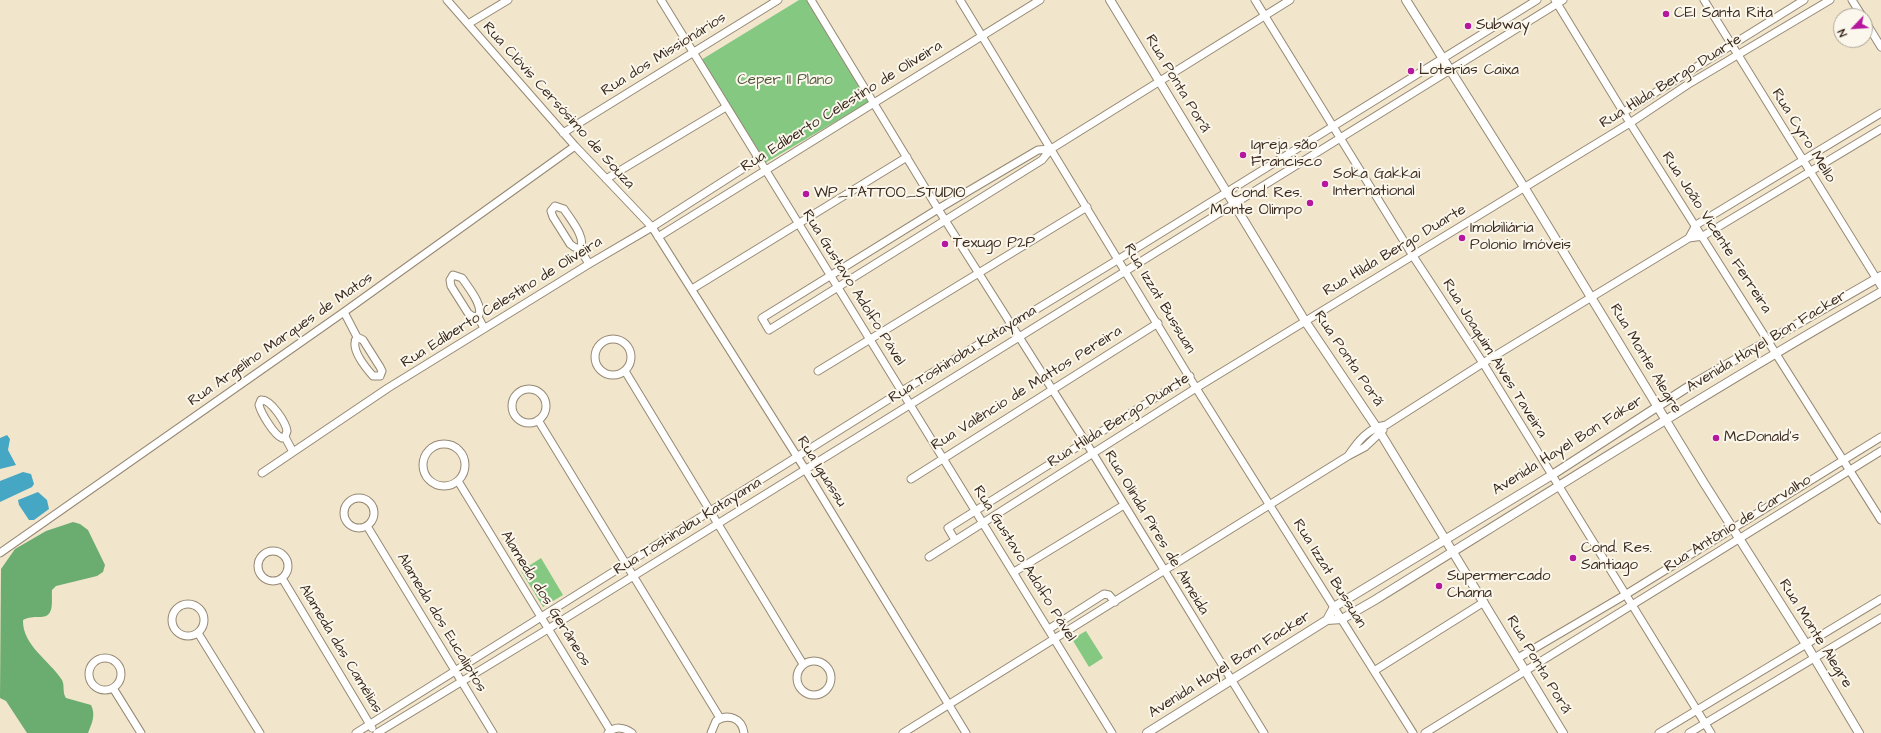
<!DOCTYPE html>
<html>
<head>
<meta charset="utf-8">
<style>
  body { margin:0 }
  #map { position:relative; width:1881px; height:733px; overflow:hidden; background:#f1e6cb; font-family:"Architects Daughter",sans-serif }
  canvas { display:block }
  .north { position:absolute; left:1833px; top:8px; width:40px; height:40px; box-sizing:border-box; background:#fbf7ec; border:1px solid #aea59a; border-radius:50%; rotate:245deg; font-size:11px; font-weight:700; line-height:16px; text-align:center; color:#3b2a1e }
  .north::after { content:''; display:block; margin:auto; width:14px; height:18px; background:#b5179e; clip-path:polygon(50% 0,100% 100%,50% 72%,0 100%) }
</style>
</head>
<body>
<div id="map">
<canvas width="1881" height="733"></canvas>
<div class="north">N</div>
</div>
<script>
const context = document.querySelector('canvas').getContext('2d');
context.lineJoin = 'round';
function fillPath(path, color) { context.fillStyle = color; context.fill(path, 'evenodd'); }
function trace(path, color, width, dash) { context.strokeStyle = color; context.lineWidth = width; context.lineCap = dash ? 'butt' : 'round'; context.setLineDash(dash || []); context.stroke(path); }
function write(font, color, halo, rows, align = 'center') {
  context.font = font + ' "Architects Daughter",sans-serif'; context.lineWidth = 4; context.setLineDash([]); context.textBaseline = 'middle'; context.strokeStyle = halo; context.fillStyle = color; for (const [text, x, y, turn = 0] of rows) {
    context.save(); context.translate(x, y); context.rotate((+turn || 0) * Math.PI / 180); context.textAlign = isNaN(turn) ? turn : align; if (halo) context.strokeText(text, 0, 0); context.fillText(text, 0, 0); context.restore();
  }
}
fillPath(new Path2D(`
  M799 0H807L869 102 765 163 701 60Z
  M541 558 563 595 543 607 521 571Z
  M1086 631 1103 658 1089 667 1072 639Z`), '#84c882');
fillPath(new Path2D(`
  M73 522 80 524 88 530 105 565 103 572 97 576 56 586 52 590C51 600 56 618 39 617 33 617 29 617 23 620 22 645 50 661 62 680 65 686 62 692 66 698L91 705C96 715 92 723 88 733H27L6 701 0 698 1 569 15 549 46 531Z`), '#6bac70');
fillPath(new Path2D(`
  M7 435 10 439 8 450 16 465 0 469V438Z
  M23 472 31 474 34 484 32 487 0 502V481Z
  M38 492 47 500 49 509 34 520H29L19 505 18 500Z`), '#45a7c4');
const minor = new Path2D(`
  M447 0 575 146 652 227 805 469 966 733
  M661 0 1112 733
  M811 0 938 209 1092 452 1264 733
  M960 0 1196 388 1413 733
  M1255 0 1413 256 1483 363 1711 733
  M1555 0 1630 123 1881 520
  M1704 0 1881 286
  M1852 0 1862 16
  M1865 21 1881 47
  M468 24 508 0
  M1624 112 1804 0
  M563 133 778 0
  M1051 149 1038 150 938 209 762 318 769 330 1042 160 1051 149 1290 0
  M606 179 726 107
  M658 237 1040 0
  M1689 238 1696 225 1881 113
  M580 249C587 238 570 219 564 209L555 206 551 211 553 217 570 244 574 247 580 249 589 264
  M692 289 907 157
  M344 312 357 337 363 340 380 367 382 371 380 376
  M478 317C485 307 468 287 462 278L453 275 450 280 451 286 468 313 472 316 478 317 484 328
  M357 337C349 348 365 367 373 376H380
  M595 357a18 18 0 1 1 36 0a18 18 0 1 1-36 0Z
  M625 371 803 664
  M818 371 1087 207
  M512 406a17 17 0 1 1 34 0a17 17 0 1 1-34 0Z
  M261 400C271 399 286 423 287 431L285 437 282 438C274 435 261 413 259 405Z
  M538 420 720 718
  M285 437 293 452
  M423 465a21 21 0 1 1 42 0a21 21 0 1 1-42 0Z
  M1348 456C1358 441 1368 428 1386 425L1483 363 1689 238 1703 236 1881 129
  M262 473 388 388 589 264 652 227 758 159
  M911 479 1158 323
  M458 481 610 730
  M344 513a15 15 0 1 1 30 0a15 15 0 1 1-30 0Z
  M367 526 493 733
  M955 540 948 528 1190 376
  M258 566a15 15 0 1 1 30 0a15 15 0 1 1-30 0Z
  M0 553 344 312 575 146
  M929 557 1196 388 1630 123 1687 85 1830 0
  M1014 572 1124 505
  M282 578 372 728
  M172 620a16 16 0 1 1 32 0a16 16 0 1 1-32 0Z
  M1049 629 1104 594 1109 595 1115 602
  M198 633 260 733
  M1518 658 1625 595 1881 437
  M89 674a16 16 0 1 1 32 0a16 16 0 1 1-32 0Z
  M797 678a17 17 0 1 1 34 0a17 17 0 1 1-34 0Z
  M1374 671 1484 602
  M113 688 141 733
  M356 733 902 391 1119 259 1537 0
  M377 733 548 629 1563 0
  M608 733C615 726 624 727 632 733
  M711 733 716 721C728 713 742 718 744 733
  M903 733 1348 456 1365 447 1383 430
  M1425 733 1881 451
  M1659 733 1881 599
  M1689 733 1881 618`);
const tertiary = new Path2D(`
  M1110 0 1305 321 1381 434 1563 733
  M1406 0 1524 187 1704 483 1806 644 1859 733
  M1327 620 1342 619 1375 600C1543 496 1710 390 1881 292
  M1147 733 1327 620 1334 607 1552 475 1691 385 1881 276`);
trace(minor, '#968874', 9);
trace(tertiary, '#968874', 10);
trace(minor, '#fff', 7);
trace(tertiary, '#fff', 8);
for (const [x, y, r, color] of [
  [1666,14,4,"#b5179e"],
  [1468,26,4,"#b5179e"],
  [1411,71,4,"#b5179e"],
  [1243,155,4,"#b5179e"],
  [1325,184,4,"#b5179e"],
  [806,194,4,"#b5179e"],
  [1310,203,4,"#b5179e"],
  [1462,238,4,"#b5179e"],
  [945,244,4,"#b5179e"],
  [1716,438,4,"#b5179e"],
  [1573,558,4,"#b5179e"],
  [1439,586,4,"#b5179e"]
]) { const dot = new Path2D(); dot.arc(x, y, r, 0, 2 * Math.PI); context.fillStyle = color; context.fill(dot); trace(dot, '#fbf7ec', 1.5); }
write('15px', '#3b2a1e', '#fbf7ec', [
  ["CEI Santa Rita",1674,14],
  ["Subway",1476,26],
  ["Loterias Caixa",1419,71],
  ["Igreja são",1251,146],
  ["Francisco",1251,163],
  ["Soka Gakkai",1333,175],
  ["International",1333,192],
  ["WP_TATTOO_STUDIO",814,194],
  ["Cond. Res.",1302,194,"right"],
  ["Monte Olimpo",1302,211,"right"],
  ["Imobiliária",1470,229],
  ["Polonio Imóveis",1470,246],
  ["Texugo P2P",953,244],
  ["McDonald's",1724,438],
  ["Cond. Res.",1581,549],
  ["Santiago",1581,566],
  ["Supermercado",1447,577],
  ["Chama",1447,594]
], 'left');
write('15px', '#3b2a1e', '#fbf7ec', [
  ["Rua dos Missionários",664,55,-32],
  ["Rua Hilda Bergo Duarte",1671,82,-32],
  ["Rua Ponta Porã",1177,84,59],
  ["Rua Clóvis Cersósimo de Souza",558,106,48],
  ["Rua Ediberto Celestino de Oliveira",842,107,-32],
  ["Rua Cyro Mello",1803,136,58],
  ["Rua João Vicente Ferreira",1716,233,57],
  ["Rua Hilda Bergo Duarte",1395,251,-31],
  ["Rua Gustavo Adolfo Pável",853,288,58],
  ["Rua Izzat Bussuan",1159,299,59],
  ["Rua Ediberto Celestino de Oliveira",502,303,-32],
  ["Rua Argelino Marques de Matos",281,340,-35],
  ["Avenida Hayel Bon Facker",1767,342,-31],
  ["Rua Toshinobu Katayama",963,355,-32],
  ["Rua Ponta Porã",1348,359,56],
  ["Rua Joaquim Alves Taveira",1494,359,58],
  ["Rua Monte Alegre",1645,359,59],
  ["Rua Valêncio de Mattos Pereira",1027,389,-32],
  ["Rua Hilda Bergo Duarte",1119,421,-32],
  ["Avenida Hayel Bon Faker",1568,446,-32],
  ["Rua Iguassu",821,472,58],
  ["Rua Antônio de Carvalho",1738,524,-32],
  ["Rua Toshinobu Katayama",688,527,-32],
  ["Rua Olinda Pires de Almeida",1156,533,59],
  ["Rua Gustavo Adolfo Pável",1024,564,58],
  ["Rua Izzat Bussuan",1329,574,58],
  ["Alameda dos Gerâneos",545,599,58],
  ["Alameda dos Eucaliptos",441,623,59],
  ["Rua Monte Alegre",1815,634,58],
  ["Alameda das Camélias",340,649,59],
  ["Avenida Hayel Bom Facker",1230,665,-32],
  ["Rua Ponta Porã",1538,665,59]
]);
write('15px', '#51593c', '#fbf7ec', [
  ["Ceper II Plano",785,81]
]);
</script>
</body>
</html>
